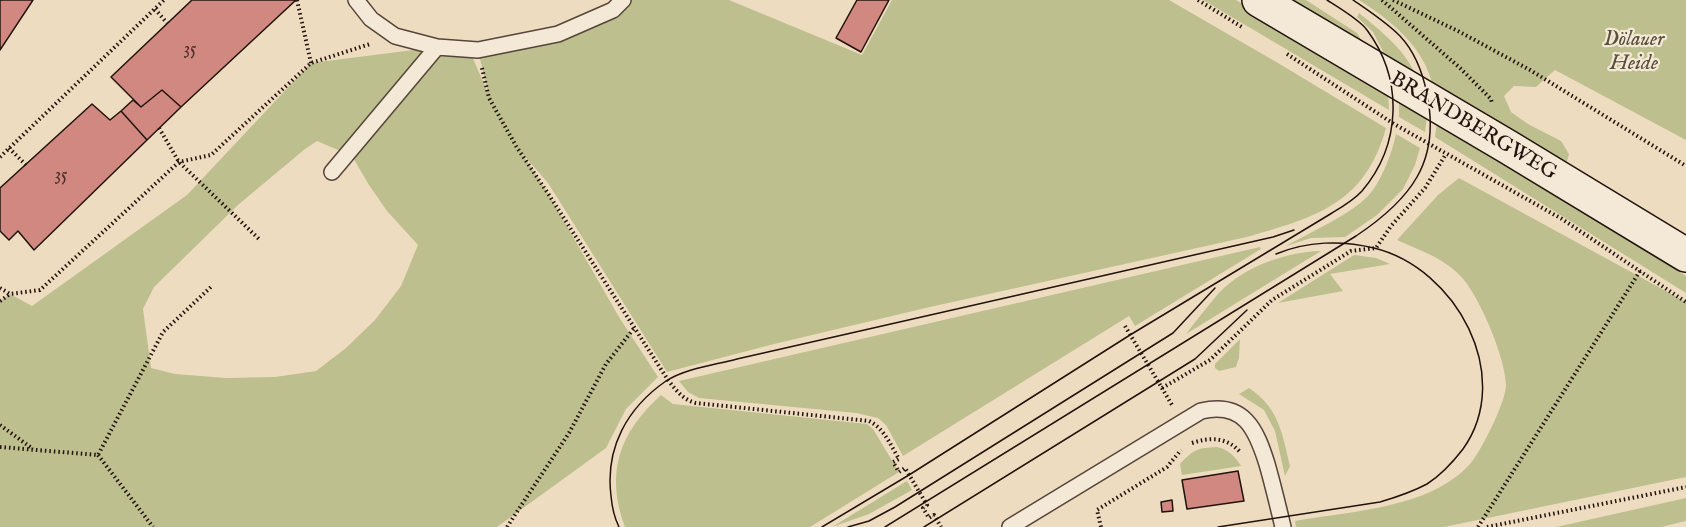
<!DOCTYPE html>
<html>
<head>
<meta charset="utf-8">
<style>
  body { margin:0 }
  canvas { display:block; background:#eedcc0 }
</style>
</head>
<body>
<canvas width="1686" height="527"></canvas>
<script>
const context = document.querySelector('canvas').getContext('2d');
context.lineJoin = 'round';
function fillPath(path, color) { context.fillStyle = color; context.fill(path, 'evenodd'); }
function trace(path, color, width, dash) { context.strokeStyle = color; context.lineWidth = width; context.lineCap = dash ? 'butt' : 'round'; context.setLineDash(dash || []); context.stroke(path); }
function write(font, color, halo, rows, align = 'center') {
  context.font = font + ' "IM FELL English",serif'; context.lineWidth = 4.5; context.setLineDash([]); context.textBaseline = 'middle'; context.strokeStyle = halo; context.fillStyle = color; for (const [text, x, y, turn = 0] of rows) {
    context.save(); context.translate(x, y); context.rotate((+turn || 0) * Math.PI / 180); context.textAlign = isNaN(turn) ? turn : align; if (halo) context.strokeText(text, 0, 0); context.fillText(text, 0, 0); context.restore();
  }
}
fillPath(new Path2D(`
  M623 0H729L862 55 892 0H1169L1278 63 1386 128C1365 204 1316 217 1247 237L930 307 770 345 667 372 548 183 521 152 549 195 619 317 658 377 626 409 606 448 497 527H0V301L10 294 32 306 187 195 311 63 437 47 471 54 488 93 478 50 558 34ZM317 141 352 156 369 185 387 211 418 245 401 286 375 320 346 348 316 371 275 377 226 378 175 374 151 368 143 309 154 287 238 205 305 149Z
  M1203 0H1236L1388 91 1389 110Z
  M1287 0H1306L1357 33 1366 47Z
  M1359 0H1686V140L1555 70 1536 87 1514 86 1504 96 1511 112 1528 124 1561 141 1569 154 1566 165 1433 87C1425 48 1392 21 1359 0Z
  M1359 13C1383 33 1405 49 1417 78L1387 59 1373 32 1357 17Z
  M1399 99 1427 116 1425 132 1399 117Z
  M1437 122 1686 276V293L1435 137Z
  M1396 134 1420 148 1415 165 1403 189 1377 215 1345 237 1311 238 1286 246C1309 233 1349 215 1367 197 1381 183 1392 153 1396 134Z
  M1459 178 1686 302V477L1444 527H1296L1295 521C1346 512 1415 509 1457 476 1462 472 1469 466 1473 460 1483 447 1506 401 1506 385 1505 357 1481 301 1464 280 1447 259 1421 251 1397 240L1438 195Z
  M1260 247 1261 249 1135 326 1129 316 903 456 886 425 878 418 856 413 699 398 688 392 679 381Z
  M1321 251 1186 334C1196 321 1207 307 1218 294 1243 267 1285 252 1321 251Z
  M1354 255 1376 258 1390 264 1330 274 1343 291 1278 303Z
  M1240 339 1239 358 1236 367 1219 371 1215 368V364Z
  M1249 388C1279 408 1282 433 1290 466L1285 476 1275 431 1264 410 1239 394Z
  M661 395 673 404 867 424 873 429 899 472 810 527H625C605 473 619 433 661 395Z
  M1217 447C1229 450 1235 456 1241 466L1182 475 1180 464C1194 449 1198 448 1217 447Z
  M907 481 912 490 869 514 832 527Z
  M1686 498V521L1661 527H1556Z`), '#bebf8e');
const building = new Path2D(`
  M0 0H33L0 50Z
  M192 0H296L181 107 162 90 141 107 111 77Z
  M857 0H889L861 52 836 38Z
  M162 90 181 107 147 140 121 111 133 100 141 107Z
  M92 104 110 120 121 111 147 140 34 250 18 231 9 240 0 231V188Z
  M1238 471 1244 501 1187 509 1182 480Z
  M1172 500 1173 511 1162 512 1161 502Z`);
fillPath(building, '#d08880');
trace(building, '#22130d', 1.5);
const service = new Path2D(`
  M356 0 371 19 395 36 437 47 478 50 558 34 613 10 623 0
  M332 172 437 47
  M1010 527 1201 411C1244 401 1256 429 1267 464 1273 485 1278 506 1283 527`);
const secondary = new Path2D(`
  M1259 0 1508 147 1686 255`);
trace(service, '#55453a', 18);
trace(secondary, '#22130d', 36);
trace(new Path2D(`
  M297 0 311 63
  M1198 0 1242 27
  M1382 0 1460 68 1491 99 1492 104
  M1393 0 1458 31 1530 70 1686 166
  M155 9 167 23
  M1287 54 1394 124 1562 219 1686 302
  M482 68 489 98 516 146 549 195 668 380C676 390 683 400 696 403L869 421C884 428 891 446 899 459L893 462 899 472 905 468 927 505 923 508 929 518 934 515 941 527
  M159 128 179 162 260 240
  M9 148 26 165
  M0 157 164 0
  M0 288 10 294 40 290 179 162 211 155 311 63 370 44
  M0 301 10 294
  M1125 326 1172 405
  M1162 388 1210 360 1272 300 1351 251 1376 248 1391 226 1425 188 1446 154
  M0 425 33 449
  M1192 443C1210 437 1227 437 1240 452
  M0 447 98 455 163 332 212 286
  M98 455 153 527
  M507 527 569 433 606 364 635 327
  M1101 527 1097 510 1167 467 1181 450
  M1478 527 1640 271
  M1487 527 1686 487`), '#22130d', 4, [1.5, 3]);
trace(service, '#f4e8d6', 15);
trace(secondary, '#f4e8d6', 33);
trace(new Path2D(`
  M619 527C614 517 612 507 611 496 605 448 627 408 666 381 686 368 715 365 737 359L1273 237 1294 230
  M822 527 909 475 1130 335 1332 213C1342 207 1354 200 1362 191 1401 145 1404 80 1367 30 1360 20 1338 7 1327 0
  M848 527 869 521 895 507 1173 333 1215 288
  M885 527 1356 236C1410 200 1441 162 1427 94 1423 74 1415 52 1400 36 1386 22 1369 11 1353 0
  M924 527 1195 359 1247 310
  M1218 527 1380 502C1397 497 1412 492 1427 484 1441 475 1453 462 1463 449 1515 376 1456 268 1374 248 1342 240 1307 241 1276 254`), '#22130d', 1.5);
write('18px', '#4e302a', null, [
  ["35",190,50],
  ["35",61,176]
]);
write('italic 21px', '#594f3a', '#f4e8d6', [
  ["Dölauer",1634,41],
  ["Heide",1634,65]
]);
write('21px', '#22130d', '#f4e8d6', [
  ["BRANDBERGWEG",1473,127,31]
]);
</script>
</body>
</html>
